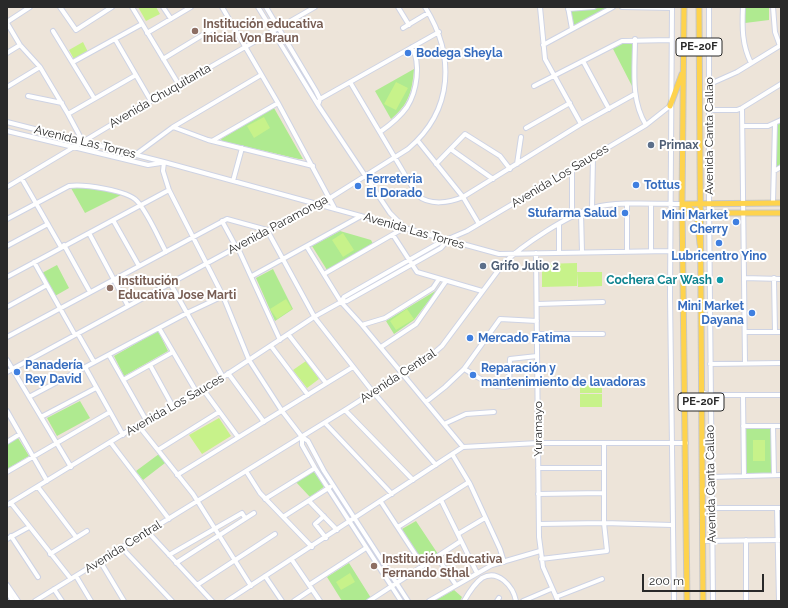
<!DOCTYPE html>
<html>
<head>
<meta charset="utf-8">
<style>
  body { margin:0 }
  #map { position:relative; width:788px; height:608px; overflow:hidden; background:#ede4d9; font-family:Raleway,sans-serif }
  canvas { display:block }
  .frame { position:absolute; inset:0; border:8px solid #292929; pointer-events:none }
  .scale { position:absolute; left:642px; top:574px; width:122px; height:18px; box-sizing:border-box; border:2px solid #292929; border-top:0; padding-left:5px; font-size:12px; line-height:14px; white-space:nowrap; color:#292929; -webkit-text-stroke:3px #fff; paint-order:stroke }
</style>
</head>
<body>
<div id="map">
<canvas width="788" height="608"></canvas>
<div class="frame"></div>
<div class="scale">200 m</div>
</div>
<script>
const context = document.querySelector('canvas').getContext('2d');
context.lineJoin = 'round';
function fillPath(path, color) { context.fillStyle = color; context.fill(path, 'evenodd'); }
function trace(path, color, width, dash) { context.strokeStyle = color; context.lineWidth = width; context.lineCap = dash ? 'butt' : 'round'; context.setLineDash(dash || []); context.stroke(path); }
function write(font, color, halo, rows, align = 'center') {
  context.font = font + ' Raleway,sans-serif'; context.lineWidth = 4; context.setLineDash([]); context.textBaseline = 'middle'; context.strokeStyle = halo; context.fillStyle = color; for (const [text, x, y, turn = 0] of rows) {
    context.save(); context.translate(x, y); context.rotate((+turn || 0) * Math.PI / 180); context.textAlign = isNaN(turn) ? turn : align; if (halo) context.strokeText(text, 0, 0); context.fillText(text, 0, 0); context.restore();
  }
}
fillPath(new Path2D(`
  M745 7H769V20L745 23Z
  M601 8H608L574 26 571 10Z
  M633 42V88L612 47 622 43Z
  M414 69C412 92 409 104 391 119L375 91Z
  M274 108 303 159H299L222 141 221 139Z
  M781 122V164L777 167V125Z
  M92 187 121 195 85 213 71 188Z
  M340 231 371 240 373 244 327 270 312 246Z
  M57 265 69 288 55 296 42 273Z
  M273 269 293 309 275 321 256 278Z
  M437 290 414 320 394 334 386 321Z
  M158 331 168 351 124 376 114 356Z
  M80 401 90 418 57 436 47 418Z
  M745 427H772L773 473H746Z
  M18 438 29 456 7 469V444Z
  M159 454 165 463 143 480 136 471Z
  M313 471 325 486 310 497 295 481Z
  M416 521 438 554 423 563 402 529Z
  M349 563 371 598 365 601H342L327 577Z
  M454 590 462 597 460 601H434Z`), '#afea90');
fillPath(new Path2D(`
  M138 7H156L160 14 146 21Z
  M83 42 88 52 74 59 69 50Z
  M396 82 408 88 396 110 384 104Z
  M264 117 270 128 254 138 247 126Z
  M343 233 354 250 343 257 332 240Z
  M577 263V286L542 287V264Z
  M577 272H602V286L578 287Z
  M286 299 292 309 277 319 270 309Z
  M407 309 414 319 396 330 390 321Z
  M306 361 319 379 307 388 293 370Z
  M580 380H602V393H580Z
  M580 394H602V407H580Z
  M219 418 231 436 202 454 189 435Z
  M753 440H765V461H753Z
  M350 573 355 582 341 590 336 582Z`), '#c7f28a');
const minor = new Path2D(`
  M60 7 76 30 112 7
  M132 7 179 85
  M163 7 171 19
  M222 7 278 103 335 209
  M258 7 318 105
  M266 7 316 91 320 99 318 105 390 213 403 226
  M398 7 409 25
  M540 7 545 59 581 124
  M568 7 572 29
  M622 7 672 8
  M672 7 670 295 674 601
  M709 7V203L713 601
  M743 7C742 27 742 45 751 63
  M773 7 775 32 780 46
  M568 9 594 7
  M7 22 30 7
  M7 23 20 45 40 67 68 114 83 142
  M403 28 428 13
  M53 31 94 98
  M147 33 191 7
  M115 39 151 101
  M635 39C635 68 630 99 646 125
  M543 45 613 7
  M7 53 20 45
  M163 59 229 19
  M583 61 609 109
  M73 62 142 24
  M350 82 417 195C430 206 449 203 463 197L581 124 635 94
  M710 84 737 72 781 45
  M534 86 622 41 671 40
  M7 87 40 67
  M28 96 62 103
  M320 99 439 32
  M742 108 745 363
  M709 110H737L742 108 781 84
  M68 114 136 75
  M7 122 164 162 499 254 670 251
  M743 126H768L781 120
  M173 127 208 140 313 166
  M526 128 570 103
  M7 131 148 165 161 163
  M380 132C390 125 400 117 407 107 417 91 421 64 412 47
  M212 141 278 103
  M418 141 463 197 479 224
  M452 150 493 179
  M135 155 173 127 261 75
  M164 162 163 171 169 190 223 296 249 360 282 411 302 437 308 441 324 471 408 601
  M436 164 465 134 500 156 510 169
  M517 164 521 137
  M774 171 781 167
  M22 179 61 247
  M233 181 242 148
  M7 187 151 101 315 7
  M773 203 775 124
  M651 205V251
  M592 208 593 157
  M581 212 582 252
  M572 217V169
  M7 219 69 186C83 184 127 190 137 201 148 213 158 237 166 252
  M113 220 139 266
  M222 221 236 247
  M559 225V252
  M89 233 128 306
  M393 235 417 272 482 291
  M64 245 90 292
  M7 246 48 224
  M237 246 280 340
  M307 247 341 302 362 325 463 447
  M627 251V205
  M536 253 539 537 543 567 558 601
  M34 262 75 335
  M324 274 404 228
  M252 276 361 216
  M7 277 169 190
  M744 278 781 279
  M774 278 775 332
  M170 283 223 377
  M341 302 347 301 441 248 447 241
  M537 304 603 302
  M7 307 47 285
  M362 325 385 318 433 288 439 279
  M159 328 196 391
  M745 332H781
  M78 334 94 362
  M288 334 326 383
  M537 334H603
  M7 337 227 219 267 230 315 318 373 392 436 465
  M271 346 308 395
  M381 347 416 324 446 281
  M109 355 146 420
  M7 360 71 467
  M710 364 781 363
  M150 365 172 405
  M85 367 123 435
  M464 369C477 376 494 390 509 386L510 359 537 356
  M7 372 316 204 330 198 408 149C454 110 455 55 425 7
  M228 373 264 422
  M123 380 173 352
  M202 388 238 437
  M701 392 710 395H781
  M743 395 744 476
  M29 397 187 313 223 296
  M426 402 445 387 464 369 500 319 537 321
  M345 410 413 480
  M7 411 47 481
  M41 417 96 388
  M325 423 392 494
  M444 424 466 414 494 412
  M138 425 193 494 251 586
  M743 426H781
  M773 426 774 475
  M302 437V445L315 468 401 601
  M7 442 20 434
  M111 443 169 519
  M158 450 219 412
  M452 454 470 484 500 549 504 562
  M538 468H604
  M246 471 260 493 312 547
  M7 472 110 412
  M177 475 353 367
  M711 477 781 475
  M38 487 76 537
  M538 494 604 493
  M265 499 315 468
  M441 500 477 573
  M309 501 337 530
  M381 502 423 566
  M11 503 71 579
  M7 505 138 425 223 377 314 317 341 302 344 297 439 243 467 231 646 125 670 106
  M712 508H781
  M777 508 779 601
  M324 516 315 524 326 538
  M283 517 330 487
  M539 524 604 523 672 525
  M398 527 469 482
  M148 532 212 601
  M458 534 485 518
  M11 536 38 577
  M7 539 29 527
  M703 541 781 540
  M122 548 172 601
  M50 554 87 531
  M169 555 242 513 245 518
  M437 557 456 585
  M541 559 607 551 604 523V443
  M292 560 320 601
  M100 561 124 601
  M176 563 254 513
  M76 576 91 601
  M265 576 282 601
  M7 585 18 601
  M197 585 275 534
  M309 585 366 548
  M54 589 62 601
  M7 592 13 601
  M556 597 602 579
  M35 601 345 410 434 353 442 346 503 264C522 245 568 215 593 208 614 201 659 204 682 204
  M227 601 463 447 538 443H686
  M294 601 312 589
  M369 601 461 541
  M429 601 492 565 540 551
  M464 601C468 594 475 583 482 578 498 569 513 586 516 601
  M497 601 499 598
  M523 601 551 589
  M746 601V540`);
const major = new Path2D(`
  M684 7 682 204 687 601
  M699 7C701 205 702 403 703 601
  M670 106 682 74
  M682 204 781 203
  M683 204 697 213 700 244
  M682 213H781`);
trace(minor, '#ced3e4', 6);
trace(major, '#c7c7c7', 7);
trace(minor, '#fff', 4);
trace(major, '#fed34d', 5);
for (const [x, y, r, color] of [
  [195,31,4,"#8d6e63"],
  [408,53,4,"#3f7fe0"],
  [651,145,4,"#5c6f8a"],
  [636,185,4,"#3f7fe0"],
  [358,186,4,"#3f7fe0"],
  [625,213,4,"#3f7fe0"],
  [736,222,4,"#3f7fe0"],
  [719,243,4,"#3f7fe0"],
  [483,266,4,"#5c6f8a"],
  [720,280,4,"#0f9aa8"],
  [110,288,4,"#8d6e63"],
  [752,313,4,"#3f7fe0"],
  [470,338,4,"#3f7fe0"],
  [17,372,4,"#3f7fe0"],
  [473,375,4,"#3f7fe0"],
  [374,566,4,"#8d6e63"]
]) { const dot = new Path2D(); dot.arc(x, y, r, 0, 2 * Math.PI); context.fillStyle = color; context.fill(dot); trace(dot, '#fff', 1.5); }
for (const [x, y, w] of [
  [699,47,46],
  [701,402,46]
]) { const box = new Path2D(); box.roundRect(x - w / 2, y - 9, w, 18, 3); context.fillStyle = '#fff'; context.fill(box); trace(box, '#292929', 1); }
write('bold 11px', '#292929', null, [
  ["PE-20F",699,47],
  ["PE-20F",701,402]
]);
write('bold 12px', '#785e54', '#fff', [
  ["Institución educativa",203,24],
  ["inicial Von Braun",203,38],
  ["Institución",118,281],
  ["Educativa Jose Marti",118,295],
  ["Institución Educativa",382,559],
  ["Fernando Sthal",382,573]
], 'left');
write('bold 12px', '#366cbe', '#fff', [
  ["Bodega Sheyla",416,53],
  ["Ferreteria",366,179],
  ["El Dorado",366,193],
  ["Tottus",644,185],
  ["Stufarma Salud",617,213,"right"],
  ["Mini Market",728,215,"right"],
  ["Cherry",728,229,"right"],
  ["Lubricentro Yino",719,256,"center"],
  ["Mini Market",744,306,"right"],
  ["Dayana",744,320,"right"],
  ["Mercado Fatima",478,338],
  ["Panadería",25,365],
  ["Rey David",25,379],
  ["Reparación y",481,368],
  ["mantenimiento de lavadoras",481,382]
], 'left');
write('12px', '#292929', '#fff', [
  ["Avenida Chuquitanta",160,96,-30],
  ["Avenida Canta Callao",709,136,-90],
  ["Avenida Las Torres",85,142,14],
  ["Avenida Los Sauces",560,176,-31],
  ["Avenida Paramonga",278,225,-28],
  ["Avenida Las Torres",414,231,16],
  ["Avenida Central",398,376,-33],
  ["Avenida Los Sauces",175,405,-30],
  ["Yuramayo",538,429,-90],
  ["Avenida Canta Callao",711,484,-91],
  ["Avenida Central",123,547,-32]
]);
write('bold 12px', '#4e5e75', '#fff', [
  ["Primax",659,145],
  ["Grifo Julio 2",491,266]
], 'left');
write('bold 12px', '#0d838f', '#fff', [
  ["Cochera Car Wash",712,280]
], 'right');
</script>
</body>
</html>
